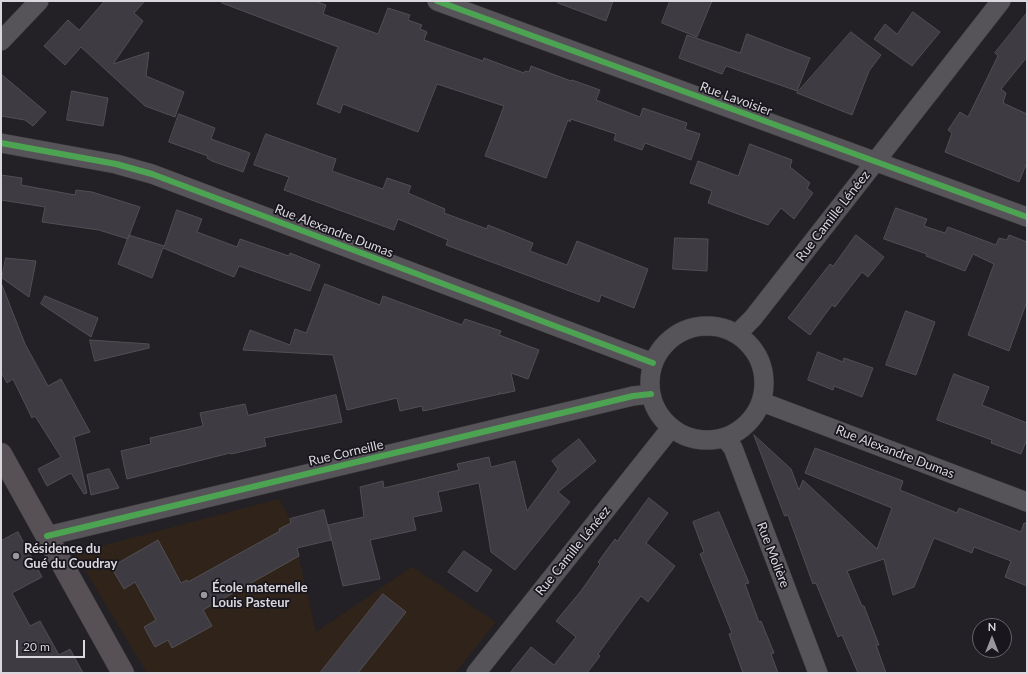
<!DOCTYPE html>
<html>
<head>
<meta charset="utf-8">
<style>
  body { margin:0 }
  #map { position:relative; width:1028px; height:674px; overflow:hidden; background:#232125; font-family:Lato,sans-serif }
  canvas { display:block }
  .frame { position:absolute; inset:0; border:2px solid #dad8de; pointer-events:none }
  .north { position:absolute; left:972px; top:618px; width:40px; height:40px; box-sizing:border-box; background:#19161e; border:1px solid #66646b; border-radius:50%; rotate:0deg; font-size:11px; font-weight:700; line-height:16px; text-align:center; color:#dad8de }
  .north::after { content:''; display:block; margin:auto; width:14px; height:18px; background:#9a989d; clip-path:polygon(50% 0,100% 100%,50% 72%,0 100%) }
  .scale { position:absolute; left:16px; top:640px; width:69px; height:18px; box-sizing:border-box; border:2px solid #dad8de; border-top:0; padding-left:5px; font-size:12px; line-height:14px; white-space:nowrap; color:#dad8de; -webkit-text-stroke:3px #19161e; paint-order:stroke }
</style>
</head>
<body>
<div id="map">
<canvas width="1028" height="674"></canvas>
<div class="frame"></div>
<div class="north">N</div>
<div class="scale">20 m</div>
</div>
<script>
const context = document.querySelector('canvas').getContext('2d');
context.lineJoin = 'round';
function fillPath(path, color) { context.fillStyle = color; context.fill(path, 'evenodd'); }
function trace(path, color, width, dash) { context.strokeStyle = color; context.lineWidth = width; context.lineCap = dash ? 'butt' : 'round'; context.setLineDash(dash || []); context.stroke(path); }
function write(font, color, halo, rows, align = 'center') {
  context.font = font + ' Lato,sans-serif'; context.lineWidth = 3.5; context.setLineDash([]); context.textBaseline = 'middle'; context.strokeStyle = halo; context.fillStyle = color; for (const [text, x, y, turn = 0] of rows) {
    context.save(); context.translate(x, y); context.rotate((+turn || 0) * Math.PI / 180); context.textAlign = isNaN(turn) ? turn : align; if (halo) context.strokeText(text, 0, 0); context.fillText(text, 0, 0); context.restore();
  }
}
fillPath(new Path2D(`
  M279 499 290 519 316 632 412 567 496 622 455 673H147L75 553Z`), '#30241a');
const building = new Path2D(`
  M105 1H145L134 13 143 21 113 64 149 52 146 76 184 92 175 117 145 106 81 47 65 65 44 46 68 20 79 30Z
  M222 1H315L326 5 323 14 378 34 388 8 410 15 408 20 422 25 420 29 427 32 424 40 483 61 484 58 524 73 525 71 529 72 531 66 571 81 572 80 600 90 596 100 640 117 643 108 687 123 685 129 700 134 691 160 645 143 642 150 614 140 616 134 571 119 570 122 568 120 546 178 485 156 504 106 437 84 418 132 343 104 340 113 317 104 338 47 222 3Z
  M558 1H613L606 21 558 3Z
  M670 1H712L697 37 662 23Z
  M913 12 940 32 912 66 874 39 885 24 897 34Z
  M1027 13V57L1001 89 1006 93 1003 103 1027 114V162L1019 182 945 152 952 133 948 130 960 112 968 117 998 56 995 53Z
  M851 32 881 55 869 71 852 115 797 93Z
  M747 34 810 58 797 91 726 66 722 74 679 58 687 35 740 53Z
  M1 74 46 112 33 126 25 120 1 116Z
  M72 91 108 98 103 126 67 120Z
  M179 114 215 128 211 139 250 153 243 172 212 161 207 158 208 156 169 142Z
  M266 134 336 159 332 171 383 189 387 178 411 186 408 193 445 209 444 213 487 229 488 225 533 243 530 251 567 265 577 241 648 269 634 308 601 295 599 302 446 245 448 240 398 219 394 230 284 190 289 177 254 165Z
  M750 144 792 160 790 167 810 183 807 188 813 193 794 219 781 208 768 225 708 203 712 191 690 183 698 161 738 176Z
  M1 175 22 178 21 185 75 195 76 190 92 192 140 207 128 239 99 230 42 222 45 207 1 200Z
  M896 208 927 219 924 226 945 233 948 227 996 245 999 238 1007 240 1009 235 1027 242V301L1009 351 968 335 994 264 973 254 965 271 926 256 927 254 884 239Z
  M177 210 202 219 197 232 237 247 240 239 289 256 290 253 320 265 310 291 239 266 234 277 163 248 152 278 118 264 129 235 164 246Z
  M856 235 884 257 868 277 862 272 835 307 832 305 810 335 788 318 830 264 833 266Z
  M675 238 708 239 707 271 673 269Z
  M6 258 36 261 29 297 2 278Z
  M325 284 380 305 383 296 462 325 465 319 501 331 499 335 539 350 528 379 511 373 515 391 501 394 499 392 500 394 423 411 422 406 400 411 397 398 347 410 333 355 243 350 250 330 290 345 295 329 306 333Z
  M1 285H2L25 344 48 386 61 379 90 432 74 437 87 493 84 494 71 473 47 486 38 469 61 457 35 416 32 418 13 379 7 383 1 372Z
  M45 296 98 318 91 337 41 304Z
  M906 311 935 322 916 375 886 365Z
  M90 340 149 344V348L95 361Z
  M818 352 843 362 844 358 873 368 862 397 834 386 833 390 808 380Z
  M954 374 989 387 982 405 1027 423V439L1021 454 991 443 992 440 937 420Z
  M336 395 342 422 264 438 266 446 231 454 230 453 127 479 121 451 151 444 150 438 203 426 200 413 245 404 248 415Z
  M754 435 791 469 799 490 803 480 877 549 892 508 805 473 815 448 903 481 900 490 957 513 959 508 1021 532 1024 523H1027V586L1005 577 1011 561 974 547 972 553 934 538 914 587 893 595 884 559 847 571 862 606H864L879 645H876L886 673H858L842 635 838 637 816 583 813 584 788 515 785 516Z
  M579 439 596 461 558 492 570 502 515 570 491 552 479 483 438 492 442 511 413 517 416 530 370 540 380 579 343 586 328 525 364 517 360 487 383 481 384 488 459 470 457 464 489 457 491 467 515 461 527 511 558 469 552 461Z
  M109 469 119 488 91 495 87 475Z
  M649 498 668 513 646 543 675 566 648 602 641 596 633 606 598 654 600 656 587 673H510L531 647 554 665 576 637 556 621 581 591 600 564 598 562 615 539 617 541Z
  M324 510 331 540 297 548 299 556 203 610 212 626 172 648 168 640 155 647 144 627 156 620 135 582 124 589 111 567 158 540 181 583 187 580 188 582 280 531 279 529 291 523 290 519Z
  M719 512 749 583 745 584 759 622 761 621 774 653 771 654 778 673H743L729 634 732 633 700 554 704 552 693 522Z
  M18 532 42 577 12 593 30 626 40 621 59 655 70 649 83 673H1V541Z
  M464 551 492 570 477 592 448 572Z
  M383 594 406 612 358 673H320Z`);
fillPath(building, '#3f3b43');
trace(building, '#514f53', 1);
const street = new Path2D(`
  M437 1 1027 217
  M1 41 39 1
  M1 143 116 164 152 174 653 363
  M650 383a57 57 0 1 1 114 0a57 57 0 1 1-114 0Z
  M737 334 753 318 1001 1
  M762 402 1027 502
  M725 438 733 448 818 673
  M47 536 633 396 651 394
  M476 673 671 428`);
const secondary = new Path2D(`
  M1 454 123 673`);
trace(street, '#3d3c40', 20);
trace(secondary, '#3d3c40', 23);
trace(street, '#565458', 19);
trace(secondary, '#575155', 22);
trace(new Path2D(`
  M437 1 1027 217
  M1 143 116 164 152 174 653 363
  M47 536 633 396 651 394`), '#4ca352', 6);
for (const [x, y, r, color] of [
  [16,556,4,"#9a989d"],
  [204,595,4,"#9a989d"]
]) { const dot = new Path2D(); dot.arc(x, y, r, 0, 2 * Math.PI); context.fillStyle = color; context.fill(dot); trace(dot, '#19161e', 1.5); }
write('13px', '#dad8de', '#19161e', [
  ["Rue Lavoisier",736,99,20],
  ["Rue Camille Lénéez",833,216,-52],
  ["Rue Alexandre Dumas",334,231,21],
  ["Rue Alexandre Dumas",895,452,21],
  ["Rue Corneille",346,453,-13],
  ["Rue Camille Lénéez",573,551,-51],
  ["Rue Molière",773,555,69]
]);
write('bold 13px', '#dad8de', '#19161e', [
  ["Résidence du",24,549],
  ["Gué du Coudray",24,564],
  ["École maternelle",212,588],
  ["Louis Pasteur",212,603]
], 'left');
</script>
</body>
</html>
